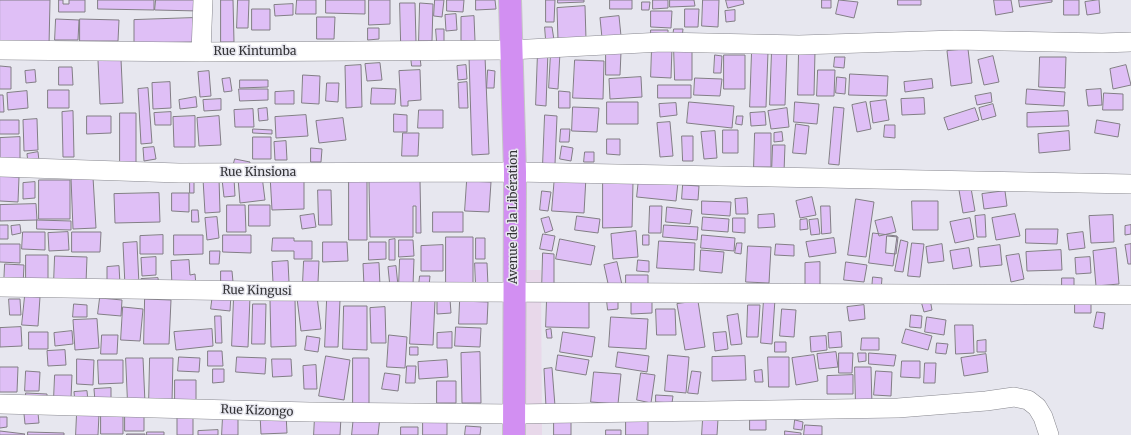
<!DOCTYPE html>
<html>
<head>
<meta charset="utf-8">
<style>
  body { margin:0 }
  canvas { display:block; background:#e7e7ef }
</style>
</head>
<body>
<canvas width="1131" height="435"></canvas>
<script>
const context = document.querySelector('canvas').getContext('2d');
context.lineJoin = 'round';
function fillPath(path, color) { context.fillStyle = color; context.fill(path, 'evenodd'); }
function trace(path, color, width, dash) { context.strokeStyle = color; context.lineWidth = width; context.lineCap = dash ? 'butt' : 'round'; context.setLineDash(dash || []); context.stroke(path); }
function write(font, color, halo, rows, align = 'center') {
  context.font = font + ' Merriweather,serif'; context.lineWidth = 3; context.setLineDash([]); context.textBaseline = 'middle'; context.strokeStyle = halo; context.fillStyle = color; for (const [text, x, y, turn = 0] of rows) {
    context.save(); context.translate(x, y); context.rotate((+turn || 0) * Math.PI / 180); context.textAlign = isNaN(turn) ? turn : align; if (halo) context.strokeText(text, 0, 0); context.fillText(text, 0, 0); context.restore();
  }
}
fillPath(new Path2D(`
  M524 270H541L542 435H526Z`), '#e8d8ea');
const building = new Path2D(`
  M0 0H50L49 46H0Z
  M59 0H63V4H69V0H85V12H59Z
  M98 0H154V10L98 9Z
  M156 0H199V11L155 10Z
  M221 0H233L234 42H221Z
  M238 0H249L248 28H237Z
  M297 0H316V14H296Z
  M326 0H365V14L326 13Z
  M369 0H390V24L369 25Z
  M435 0H444L442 17 434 16Z
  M447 0H464L463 12 447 11Z
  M476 0H495L496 9 476 10Z
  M546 0H555L554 22H546Z
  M558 0H584V2L558 3Z
  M610 0H632V9H610Z
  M653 0H668V8L653 9Z
  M670 0H694L695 6 670 7Z
  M703 0H719L718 27 702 26Z
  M726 0H743L744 4 728 8Z
  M822 0H831V8H822Z
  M839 0 858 2 854 18 836 14Z
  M898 0H921V5H898Z
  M994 0H1011L1013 12 996 15Z
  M1019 0H1052V2L1020 7Z
  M1064 0H1079V15H1064Z
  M1099 0 1100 13 1087 15 1085 2Z
  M642 2H650L649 10H642Z
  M400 3H415L416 42H401Z
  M420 3 433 4 432 41H419Z
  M293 4V15L275 16 274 5Z
  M585 6 586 39 558 40 557 8Z
  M252 9H270V30H252Z
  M685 9H699L698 27H685Z
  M735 10V21L726 22 725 11Z
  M651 11H672L671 28 651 27Z
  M456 14 457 30 446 31 445 15Z
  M474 16 475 41H461V17Z
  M619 16 621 36 602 38 600 18Z
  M317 17H335L334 39H317Z
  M193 18 194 42 134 43V20Z
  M56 19 79 20 78 40H55Z
  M80 19 119 20 118 41H80Z
  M545 27H552L554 40H546Z
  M368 28H379V39L368 40Z
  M436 29H444V42H437Z
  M674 29H683L682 38 673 37Z
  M651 30H668V39H651Z
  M652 47H672L671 78 651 77Z
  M674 48H692V80H675Z
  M968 49 972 83 951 86 947 51Z
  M772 50H787L785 105H770Z
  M538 51H548L546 106 536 105Z
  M752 51 768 52 766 107H750Z
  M799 51H815L814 95H798Z
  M551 52H560L558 89 549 88Z
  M606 52H621L620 75H606Z
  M715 55 722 56 721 73H714Z
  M724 55H745V89H724Z
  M485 56 489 154 472 155 469 57Z
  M993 56 999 82 984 85 978 60Z
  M411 57H420L421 66H412Z
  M835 57H845L844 68 834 67Z
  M1040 57H1066L1065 88 1039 87Z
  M121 59 123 103 100 104 98 60Z
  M575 60 604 61 603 99 573 98Z
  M380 63 382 80 367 81 365 64Z
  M361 65 362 107 346 108 345 66Z
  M466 65 467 79 458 80 457 66Z
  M1126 65 1131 85 1113 89 1110 69Z
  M0 66 11 67V89H0Z
  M59 67H72L73 85H59Z
  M35 70 36 82 26 83 25 71Z
  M420 70 421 100 408 101V106H401L399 71Z
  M488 70 495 71 494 88H487Z
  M818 70H835L834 96H817Z
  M209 71 211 96 200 97 198 72Z
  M850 74 888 76 887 96 849 95Z
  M303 75 320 76 319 104 302 103Z
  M641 77 642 97 610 99 609 79Z
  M837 77 846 78 845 94 836 93Z
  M230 78 232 91 224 92 222 79Z
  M695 78 722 79 720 96 694 95Z
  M932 79 933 88 905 92 904 82Z
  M240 80H268V87L240 88Z
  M170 82 171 108 153 109 152 83Z
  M467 82 468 108H459L458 83Z
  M327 83H339L338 102 326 101Z
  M658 85H691V98H658Z
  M148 88 152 143 141 144 138 89Z
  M372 88 396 89 395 104H371Z
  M239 89H268V100L240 101Z
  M1027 89 1065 92 1064 106 1026 104Z
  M1101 89 1102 105 1088 106 1086 90Z
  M48 90H69V108H48Z
  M27 91 28 108 8 110 7 93Z
  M294 91V104H275V92Z
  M559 91 570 92V108H559Z
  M991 93 992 102 977 105 975 96Z
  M1104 93 1123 94V110H1103Z
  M0 95H3L4 112H0Z
  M196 97 197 107 180 109 179 100Z
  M924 98 925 114 902 115 901 99Z
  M221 99V110L204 111 203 100Z
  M886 100 889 120 873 123 870 102Z
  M607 102H638V124H607Z
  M689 102 734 106 732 128 687 123Z
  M795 102 819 104 817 124 794 122Z
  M866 102 871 129 857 132 852 105Z
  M676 103 677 115 660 117 659 104Z
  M993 104 996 116 982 120 979 108Z
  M573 107 599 108 597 132 572 131Z
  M834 107 844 108 839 165 829 164Z
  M267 108 268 120 259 121 258 109Z
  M787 108 789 127 771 129 768 111Z
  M975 108 979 120 948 130 944 118Z
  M253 109 254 127H235L234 110Z
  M419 110H443V128H418Z
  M73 111 74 157H63L62 112Z
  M1068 111 1069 126 1027 127V113Z
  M171 112V125H155L154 113Z
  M765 112 766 125 751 126 750 113Z
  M120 113H136V164H120Z
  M394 114 407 115V132H394Z
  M306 115 308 136 276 138 275 117Z
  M545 115 557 116 555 164H543Z
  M87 116H111V133L87 134Z
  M195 116V147H174L173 117Z
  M219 116 221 145 199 146 197 118Z
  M737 116H743L742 125 736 124Z
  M343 118 346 140 319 143 316 121Z
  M37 119 38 150 24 151 23 120Z
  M0 120H19V134H0Z
  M1097 120 1120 124 1118 137 1095 133Z
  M670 122 673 156 660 157 657 123Z
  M796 124 809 126 806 154 793 153Z
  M885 125H895V138L884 137Z
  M253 129 272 130V134L253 133Z
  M561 129H570L569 142H560Z
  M723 130H738V153H723Z
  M715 131 717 158 704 159 701 132Z
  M1069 131 1070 150 1039 153 1038 134Z
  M782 132 783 141 774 142V133Z
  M403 133H419L418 156H402Z
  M755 133H771V167H754Z
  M682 136H693V161H683Z
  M20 137V162L0 163V138Z
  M253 137H271V159H253Z
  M607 139H620V155L607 154Z
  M286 141 287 160H275L274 142Z
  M773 145H785L784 172 772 171Z
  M562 146 573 148 571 161 560 159Z
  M154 147 156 159 144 161 143 148Z
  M311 148 322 149 321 162H311Z
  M38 152 39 161 28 163 27 154Z
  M585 152H594V162H584Z
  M235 159 250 162 249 169 233 167Z
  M304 174V209L272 210 270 175Z
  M555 175 586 177 584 213 552 211Z
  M0 176 19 177 18 202 0 201Z
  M262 176 265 200 240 203 238 178Z
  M93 177 96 228 73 229 71 178Z
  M219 178 220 212 205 213 203 179Z
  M234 178 235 196 224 197 222 179Z
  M639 178 678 182 676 201 637 197Z
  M190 179H194V193H190Z
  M39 180H70V219H39Z
  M349 180H367V240H349Z
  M420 180 421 233H416V206H413V237H370L369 181Z
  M467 181 491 182 489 212 465 211Z
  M603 181 633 182 632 227 603 228Z
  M35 182V198L23 199V183Z
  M683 185 699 186 698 200 682 199Z
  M971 188 975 211 963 213 959 190Z
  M318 190H331L332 225H319Z
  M542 191 551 192 548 211 540 210Z
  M1005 191 1007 206 984 209 982 194Z
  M159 193 160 222 115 223 114 194Z
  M172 193H189V212L172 211Z
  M812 197 816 215 800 218 796 201Z
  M747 198 748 214H736L735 199Z
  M856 199 874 202 866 257 848 255Z
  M702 201 731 202 730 216 702 214Z
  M912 201H938V230H913Z
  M36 204 37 220 0 221V205Z
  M227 205H245L246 232H227Z
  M249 205H270V226H249Z
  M650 206H662L661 233H649Z
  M821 206H830L831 233 822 234Z
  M667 207 692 210 690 224 666 222Z
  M192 210H198L199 222H192Z
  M433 212H463V232H433Z
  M314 214 316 227 302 229 300 216Z
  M774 214 775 227 758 228V215Z
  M1015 214 1020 236 996 240 992 218Z
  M985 215 986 237H977L975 216Z
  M1113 215 1114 242 1091 243 1089 216Z
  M577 216 600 219 598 233 575 230Z
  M217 217 219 238 207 240 205 218Z
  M549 217 553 230 545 233 541 219Z
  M703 217 729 219 728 232 702 230Z
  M892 217 896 232 879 236 875 221Z
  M733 218H745V233L733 232Z
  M970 218 974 239 955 243 950 222Z
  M807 219 808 229 800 230V220Z
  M818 219 820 234 811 235 809 220Z
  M37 220 71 221V230L37 229Z
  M0 225H8V239H0Z
  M20 225 21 233 12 235 11 226Z
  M664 225 698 227 697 240 663 237Z
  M1131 225V234L1125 235V226Z
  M1026 229H1058L1057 244 1026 243Z
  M636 231 638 257 613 259 611 234Z
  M23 232H45V250L22 249Z
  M68 232 69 250 49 251 48 233Z
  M72 232H101L100 252H72Z
  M1083 232 1085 248 1069 250 1067 234Z
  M873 233 897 236 893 266 869 263Z
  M543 234 555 236 552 251 540 249Z
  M163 235V254H140V236Z
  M174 235H203V254L174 255Z
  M223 235H251V253L223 252Z
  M643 235H649V245H643Z
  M702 235 735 238 734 251 701 248Z
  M887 236 898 237 896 254 886 253Z
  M446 237H473V286H446Z
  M273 238H294V241H312V259H294V251H272Z
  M476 238H485V259H476Z
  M834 238 836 253 809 257 806 242Z
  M395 239V260H389V240Z
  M560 239 595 246 591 265 556 259Z
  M399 240H413L414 256 399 257Z
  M901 240 908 242 903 272 895 271Z
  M659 241 695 243 694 270 657 268Z
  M137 242 139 285 125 286 123 243Z
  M323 242H347L348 261 323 262Z
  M369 242H386V259L369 260Z
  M737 243H742L741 254 735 253Z
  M912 243 924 244 920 277 908 276Z
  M0 244H20V263L0 262Z
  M776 244 794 245V256L775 255Z
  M942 244 944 261 928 263 926 247Z
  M1131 244V264H1128L1125 245Z
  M443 245V271H421V246Z
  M1000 245 1002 265 980 267 978 248Z
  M748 246 771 247 769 283 746 282Z
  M969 248 972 266 953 269 950 251Z
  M1116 248 1119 284 1096 286 1093 251Z
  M701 250 724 252 722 273 700 271Z
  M1061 250 1062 270 1027 271 1026 252Z
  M210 251H220L219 264H210Z
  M543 253 554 254V289H542Z
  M1019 254 1024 279 1011 282 1006 256Z
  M26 255H48V282H26Z
  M55 256 87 257 86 283 54 282Z
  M156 257V275L142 276 141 258Z
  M1090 257 1091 273 1076 274 1075 258Z
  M400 259H414L413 285H399Z
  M189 260 190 275 195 274 196 285 172 287 171 261Z
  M638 260 649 261V272L637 271Z
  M288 261 289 282 273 283 272 262Z
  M304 261H319L318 282H303Z
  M617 262 622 285 609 288 604 265Z
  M820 262V289H805V263Z
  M846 262 867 265 864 282 844 280Z
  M379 263 380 286H364L363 264Z
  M475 263H487L488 286H476Z
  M5 264 24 265 23 285H4Z
  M119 266 120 284 107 285V267Z
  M396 266 398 286 390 287 388 267Z
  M221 271H232L233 282 221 283Z
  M626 275H648V290H626Z
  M420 276H430L429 286 419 285Z
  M873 277 882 278 881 290 872 289Z
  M158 278 159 287 142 289 141 279Z
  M1062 278H1074V287H1062Z
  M213 293 231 294 230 311 211 309Z
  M25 296 40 297 38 326 22 325Z
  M317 296 321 329 301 331 297 298Z
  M234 297H250L248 347 232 346Z
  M100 298 122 300 121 316 98 314Z
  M9 299H20L21 315H10Z
  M145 299 171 300 169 344H144Z
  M295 299 296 346 271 347 270 300Z
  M412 299 435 300 433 345 410 344Z
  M450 299 451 313 437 314V300Z
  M547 299 589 300V328L546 327Z
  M764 299H775L772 344 761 343Z
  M930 299 932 310 924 312 921 301Z
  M327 300H340L338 347H325Z
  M652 300V313L631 314V301Z
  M460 301 488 302 487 324H459Z
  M607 301H618V309L608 310Z
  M698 301 705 347 685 350 677 304Z
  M1075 301H1091V313H1075Z
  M74 304 87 305V317H73Z
  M253 304H266L265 344H252Z
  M748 305H760L758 337H747Z
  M864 305 865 319 849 321 847 307Z
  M344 306H367V350L343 349Z
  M123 307 143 309 140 341 121 340Z
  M385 307 386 343H371L370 308Z
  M656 309H675L676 335H657Z
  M782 309 796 310 794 337 780 336Z
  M1097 312 1105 313 1103 329 1094 327Z
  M738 314 742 344 731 345 727 316Z
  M911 315 922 316 921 328 910 327Z
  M215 316H221L222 343H216Z
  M611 317 648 319 646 349 609 347Z
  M927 317 946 320 944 335 925 332Z
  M97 319 99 348 75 350 73 320Z
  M955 325H973L974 353 956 354Z
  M21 327 22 346 0 347V328Z
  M456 327 481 328 480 347 455 346Z
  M212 329 213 346 176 350 174 332Z
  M551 329 552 338H547L546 330Z
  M906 329 932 336 928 350 902 343Z
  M72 331 73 344 55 346 54 333Z
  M29 332H48V349H29Z
  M452 332V348H437V333Z
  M563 332 595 337 592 357 560 352Z
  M726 332 728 349 715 351 713 333Z
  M841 332 842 347 829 348 828 333Z
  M102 335H118L117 354H101Z
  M389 335 407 337 405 368 387 367Z
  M307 336 320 338 318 352 305 350Z
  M826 336 827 350 811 352 810 337Z
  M862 338H879V350H861Z
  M986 340V352H977V341Z
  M775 342H786V352H775Z
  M937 343 948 344 946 354 936 353Z
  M410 347H418V355H410Z
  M65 350 66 365 48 366 47 351Z
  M208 351H222L223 366H208Z
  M480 352 481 403H462L461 353Z
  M618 352 649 356 647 372 616 367Z
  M836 352 838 367 819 369 817 354Z
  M839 353H853L852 373H839Z
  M858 353H866V361L859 362Z
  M869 353 896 355 894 366 869 364Z
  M986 354 988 372 964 376 961 358Z
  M558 355 589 360 586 375 556 370Z
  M668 355 689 357 686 393 665 391Z
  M814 355 818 381 796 385 792 358Z
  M326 356 350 360 344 400 319 396Z
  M745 356 746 380 712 381V357Z
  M179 357 200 358 199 372 178 371Z
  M237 357 266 358 265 374 236 372Z
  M768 357H789V387H769Z
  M126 358H143L145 403 128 404Z
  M150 358H173L172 403H149Z
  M353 358H369V404H353Z
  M77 359 94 360 93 385 77 384Z
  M272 359H291L292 376 273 377Z
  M98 360H123V383L99 384Z
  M447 360 448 377 419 379 418 362Z
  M902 361H920V378L901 377Z
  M925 363H936L935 383H924Z
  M316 365 317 389H304L303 366Z
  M407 366H416L415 383H406Z
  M0 367H18L17 392H0Z
  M855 367H871L872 407H856Z
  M552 368 555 406 546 407 544 369Z
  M213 369H224V382L213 383Z
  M762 370 763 382H755L754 371Z
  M26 371 40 372 39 391H25Z
  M692 371 701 372 698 394 688 393Z
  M876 371 892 372 891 396 874 395Z
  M594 372 621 374 618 404 591 402Z
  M385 373 400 375 398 391 382 389Z
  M641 373 655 375 651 403 637 400Z
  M55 375H72L71 398H54Z
  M853 375V394H827V376Z
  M175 380H196V404L175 403Z
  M437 381H456V403H437Z
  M111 388V402H95L94 389Z
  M87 391 88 401 75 402 74 392Z
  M26 393 47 394V401L26 400Z
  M656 395 673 396 672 403 656 402Z
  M125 412H144V431H125Z
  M38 413 39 423 25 424 24 414Z
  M77 413 99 414 98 435H76Z
  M286 413 287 433 261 434 260 414Z
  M101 415H123V434H101Z
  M193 415V435H177V416Z
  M354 415 380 417 378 435H352Z
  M223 416 238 417V435H222Z
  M315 416 341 417 340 435H314Z
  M0 417H7V427L0 428Z
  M626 418 648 419V435H626Z
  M423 419 447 420V435H423Z
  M703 419H718L717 435H702Z
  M750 420H766V430H750Z
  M795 420 803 422 802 430 794 429Z
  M554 421 571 422V435H554Z
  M805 425 822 426V435H804Z
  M466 426 481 427 480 435H465Z
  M401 427H418V435H401Z
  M218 430V435H198V431Z
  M606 430H621V435H606Z
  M0 431 25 434 24 435H0Z
  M785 431 801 433V435H785Z
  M28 432 64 433V435H28Z
  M147 432H164V435H147Z
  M127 434H145V435H127Z`);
fillPath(building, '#dfbff6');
trace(building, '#827e85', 1);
const street = new Path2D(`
  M0 50 201 52 510 50 662 42 799 45 955 40 1102 43 1131 42
  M201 52 203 0
  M0 167 179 173 515 172 1131 184
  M0 287 254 291 1131 295
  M0 404 310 412 514 414 898 408 986 401 1014 397 1028 400 1037 407 1043 417 1049 435`);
const highway = new Path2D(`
  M510 0 515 172 514 435`);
trace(street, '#88888f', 20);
trace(highway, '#c6c6c7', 24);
trace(street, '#fff', 19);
trace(highway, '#d28ff2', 22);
write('12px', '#343437', '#e7e7ef', [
  ["Rue Kintumba",255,52],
  ["Rue Kinsiona",258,173],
  ["Avenue de la Libération",514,217,-90],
  ["Rue Kingusi",257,291,1],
  ["Rue Kizongo",257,411,2]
]);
</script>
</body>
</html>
